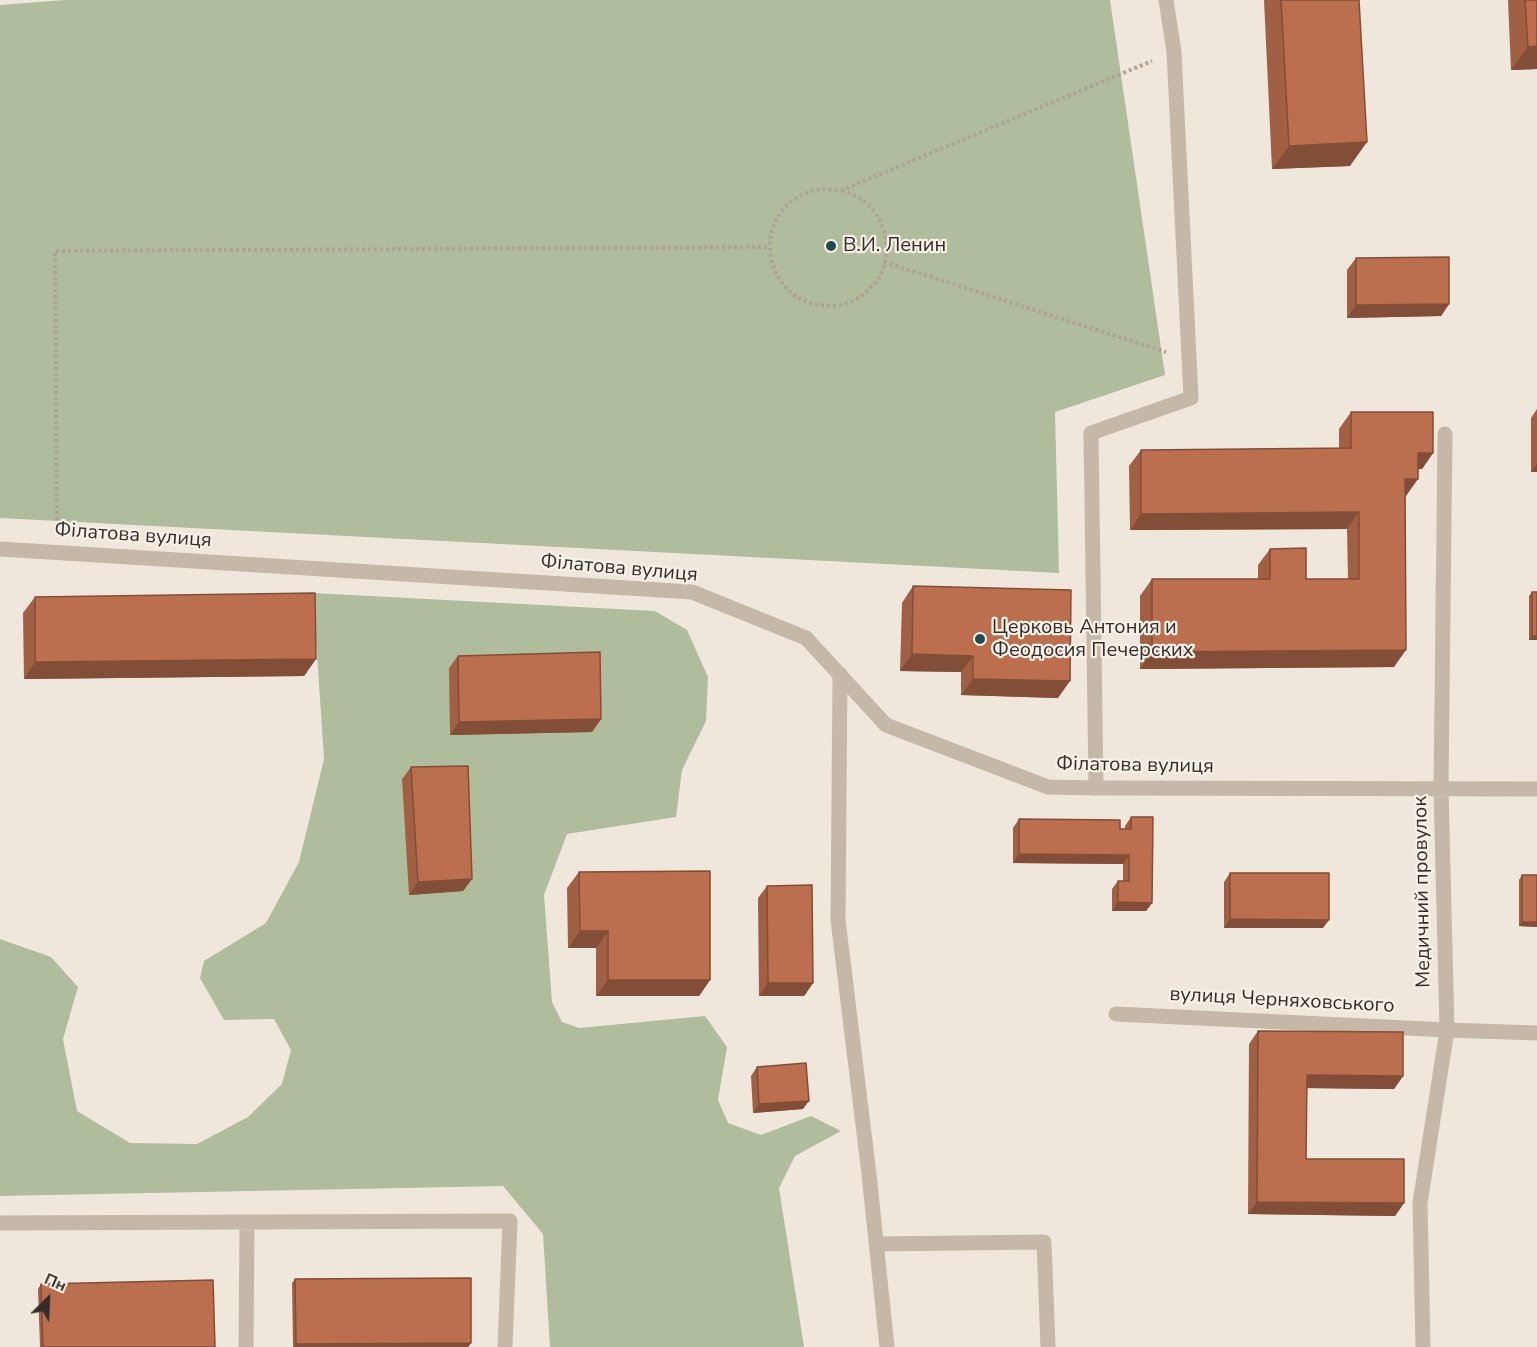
<!DOCTYPE html>
<html>
<head>
<meta charset="utf-8">
<style>
  body { margin:0 }
  #map { position:relative; width:1537px; height:1347px; overflow:hidden; background:#efe7db; font-family:"Nunito Sans",sans-serif }
  canvas { display:block }
  .north { position:absolute; left:18px; top:1269px; width:60px; height:60px; -webkit-text-stroke:4px #f7f1e7; paint-order:stroke; rotate:24deg; font-size:16px; font-weight:700; line-height:24px; text-align:center; color:#342c28 }
  .north::after { content:''; display:block; margin:auto; width:21px; height:27px; background:#342c28; clip-path:polygon(50% 0,100% 100%,50% 72%,0 100%) }
</style>
</head>
<body>
<div id="map">
<canvas width="1537" height="1347"></canvas>
<div class="north">Пн</div>
</div>
<script>
const context = document.querySelector('canvas').getContext('2d');
context.lineJoin = 'round';
function fillPath(path, color) { context.fillStyle = color; context.fill(path, 'evenodd'); }
function trace(path, color, width, dash) { context.strokeStyle = color; context.lineWidth = width; context.lineCap = dash ? 'butt' : 'round'; context.setLineDash(dash || []); context.stroke(path); }
function write(font, color, halo, rows, align = 'center') {
  context.font = font + ' "Nunito Sans",sans-serif'; context.lineWidth = 4.5; context.setLineDash([]); context.textBaseline = 'middle'; context.strokeStyle = halo; context.fillStyle = color; for (const [text, x, y, turn = 0] of rows) {
    context.save(); context.translate(x, y); context.rotate((+turn || 0) * Math.PI / 180); context.textAlign = isNaN(turn) ? turn : align; if (halo) context.strokeText(text, 0, 0); context.fillText(text, 0, 0); context.restore();
  }
}
fillPath(new Path2D(`
  M65 0H1110L1165 375 1055 412 1059 573 0 518V5Z
  M313 593 655 611 687 630 708 677 706 721 682 770 676 817 567 834 544 895 552 1002 562 1022 579 1028 705 1016 727 1047 718 1100 728 1123 761 1135 811 1116 841 1131 795 1156 779 1188 804 1347H550L543 1234 503 1186 0 1196V939L51 957 78 987 63 1039 77 1111 130 1143 197 1144 248 1117 282 1084 291 1050 274 1019 224 1020 200 978 204 961 266 923 299 862 324 759Z`), '#b0bd9d');
trace(new Path2D(`
  M842 190C850 194 860 197 866 203 886 220 892 250 881 274 879 279 874 284 870 288 861 299 845 306 830 306 759 305 747 208 815 190 823 188 834 190 842 190L1152 61
  M884 262 1166 352
  M57 532 55 251 768 247`), '#b2a293', 4, [3, 3]);
trace(new Path2D(`
  M840 674 838 920 869 1174 887 1347
  M1096 788 1091 433 1191 398 1174 52 1166 0
  M1447 1030 1537 1033
  M876 1244 1044 1242 1048 1347`), '#c6b8a8', 15);
trace(new Path2D(`
  M0 549 692 592 806 638 886 725 1048 787 1096 788 1537 789
  M1116 1014 1447 1030
  M0 1223 510 1221 505 1347
  M246 1347 247 1222
  M1423 1347 1420 1203 1447 1030 1441 789 1445 434`), '#c6b8a8', 15);
fillPath(new Path2D(`
  M1264 0H1359L1350 166 1272 169Z
  M1508 0H1537V69L1511 70Z
  M1356 258 1449 304 1441 316 1347 318V270Z
  M1537 409V472H1531V418Z
  M1351 412 1433 453 1422 469H1418L1406 496H1405L1394 667 1140 669V596L1152 579H1258V565L1270 549 1306 579H1348L1347 529 1130 530 1129 466 1141 450 1339 448V429Z
  M913 586 1058 698 961 695V672L900 671 902 603Z
  M1532 592H1537V640H1529V596Z
  M35 597 316 659 304 676 24 679 23 613Z
  M458 656 601 719 592 732 450 735 449 668Z
  M411 767 472 879 463 891 409 895 402 779Z
  M1131 817 1152 903 1146 911H1112V889L1118 881H1123V864L1013 863V828L1019 819 1125 829V826Z
  M579 872 710 980 699 996H596V948H568L567 888Z
  M1230 873 1323 928H1224V882Z
  M1522 875 1537 927 1519 926V880Z
  M767 886 813 983 804 996H759L758 898Z
  M1258 1031 1403 1076 1394 1089 1307 1088 1306 1159 1404 1203 1395 1216 1248 1214 1249 1044Z
  M757 1067 803 1109 753 1113 751 1076Z
  M295 1279 471 1343 468 1347H293L292 1283Z
  M41 1284 215 1347H40L38 1289Z`), '#a15f43');
fillPath(new Path2D(`
  M1537 46V69L1511 70 1528 47Z
  M1367 142 1350 166 1272 169 1289 146Z
  M1449 304 1441 316 1347 318 1356 305Z
  M1418 453H1433L1422 469 1406 470Z
  M1537 464V472H1531Z
  M1405 479H1418L1406 496H1393Z
  M1359 512 1347 529 1130 530 1141 514Z
  M1532 636H1537V640H1529Z
  M1406 650 1394 667 1140 669 1152 652Z
  M912 654 973 656 961 672 900 671Z
  M316 659 304 676 24 679 35 662Z
  M973 679 1070 681 1058 698 961 695Z
  M601 719 592 732 450 735 459 722Z
  M1019 854 1129 855 1123 864 1013 863Z
  M472 879 463 891 409 895 418 882Z
  M1118 902 1152 903 1146 911H1112Z
  M1230 919 1329 920 1323 928H1224Z
  M1522 922H1537V927L1519 926Z
  M580 931H608L596 948H568Z
  M608 980H710L699 996H596Z
  M768 983H813L804 996H759Z
  M1307 1075 1403 1076 1394 1089 1298 1088Z
  M809 1101 803 1109 753 1113 759 1104Z
  M1257 1202 1404 1203 1395 1216 1248 1214Z
  M471 1343 468 1347H293L296 1344Z`), '#834e37');
const building = new Path2D(`
  M1281 0H1359L1367 142 1289 146Z
  M1525 0H1537V46L1528 47Z
  M1449 257V304L1356 305V258Z
  M1351 412H1433V453H1418V479H1405L1406 650 1152 652V579H1270V549L1306 548V579H1359V512L1141 514V450L1351 448Z
  M913 586 1071 590 1070 681 973 679V656L912 654Z
  M1532 592H1537V636H1532Z
  M315 593 316 659 35 662V597Z
  M600 652 601 719 459 722 458 656Z
  M468 766 472 879 418 882 411 767Z
  M1131 817H1153L1152 903 1118 902V881H1129V855L1019 854V819L1120 820V829H1131Z
  M710 871V980H608V931H580L579 872Z
  M1230 873H1329V920L1230 919Z
  M1522 875H1537V922H1522Z
  M812 885 813 983H768L767 886Z
  M1258 1031 1403 1032V1076L1307 1075 1306 1159H1404V1203L1257 1202Z
  M806 1063 809 1101 759 1104 757 1067Z
  M471 1278V1343L296 1344 295 1279Z
  M213 1280 215 1347H43L41 1284Z`);
fillPath(building, '#bb6f4e');
trace(building, '#834e37', 1.5);
for (const [x, y, r, color] of [
  [831,246,6,"#214b51"],
  [980,639,6,"#214b51"]
]) { const dot = new Path2D(); dot.arc(x, y, r, 0, 2 * Math.PI); context.fillStyle = color; context.fill(dot); trace(dot, '#f7f1e7', 2); }
write('20px', '#342c28', '#f7f1e7', [
  ["В.И. Ленин",843,246],
  ["Церковь Антония и",992,628],
  ["Феодосия Печерских",992,651]
], 'left');
write('20px', '#342c28', '#f7f1e7', [
  ["Філатова вулиця",133,536,4],
  ["Філатова вулиця",619,569,5],
  ["Філатова вулиця",1135,766,1],
  ["Медичний провулок",1423,892,-91],
  ["вулиця Черняховського",1282,1001,3]
]);
</script>
</body>
</html>
